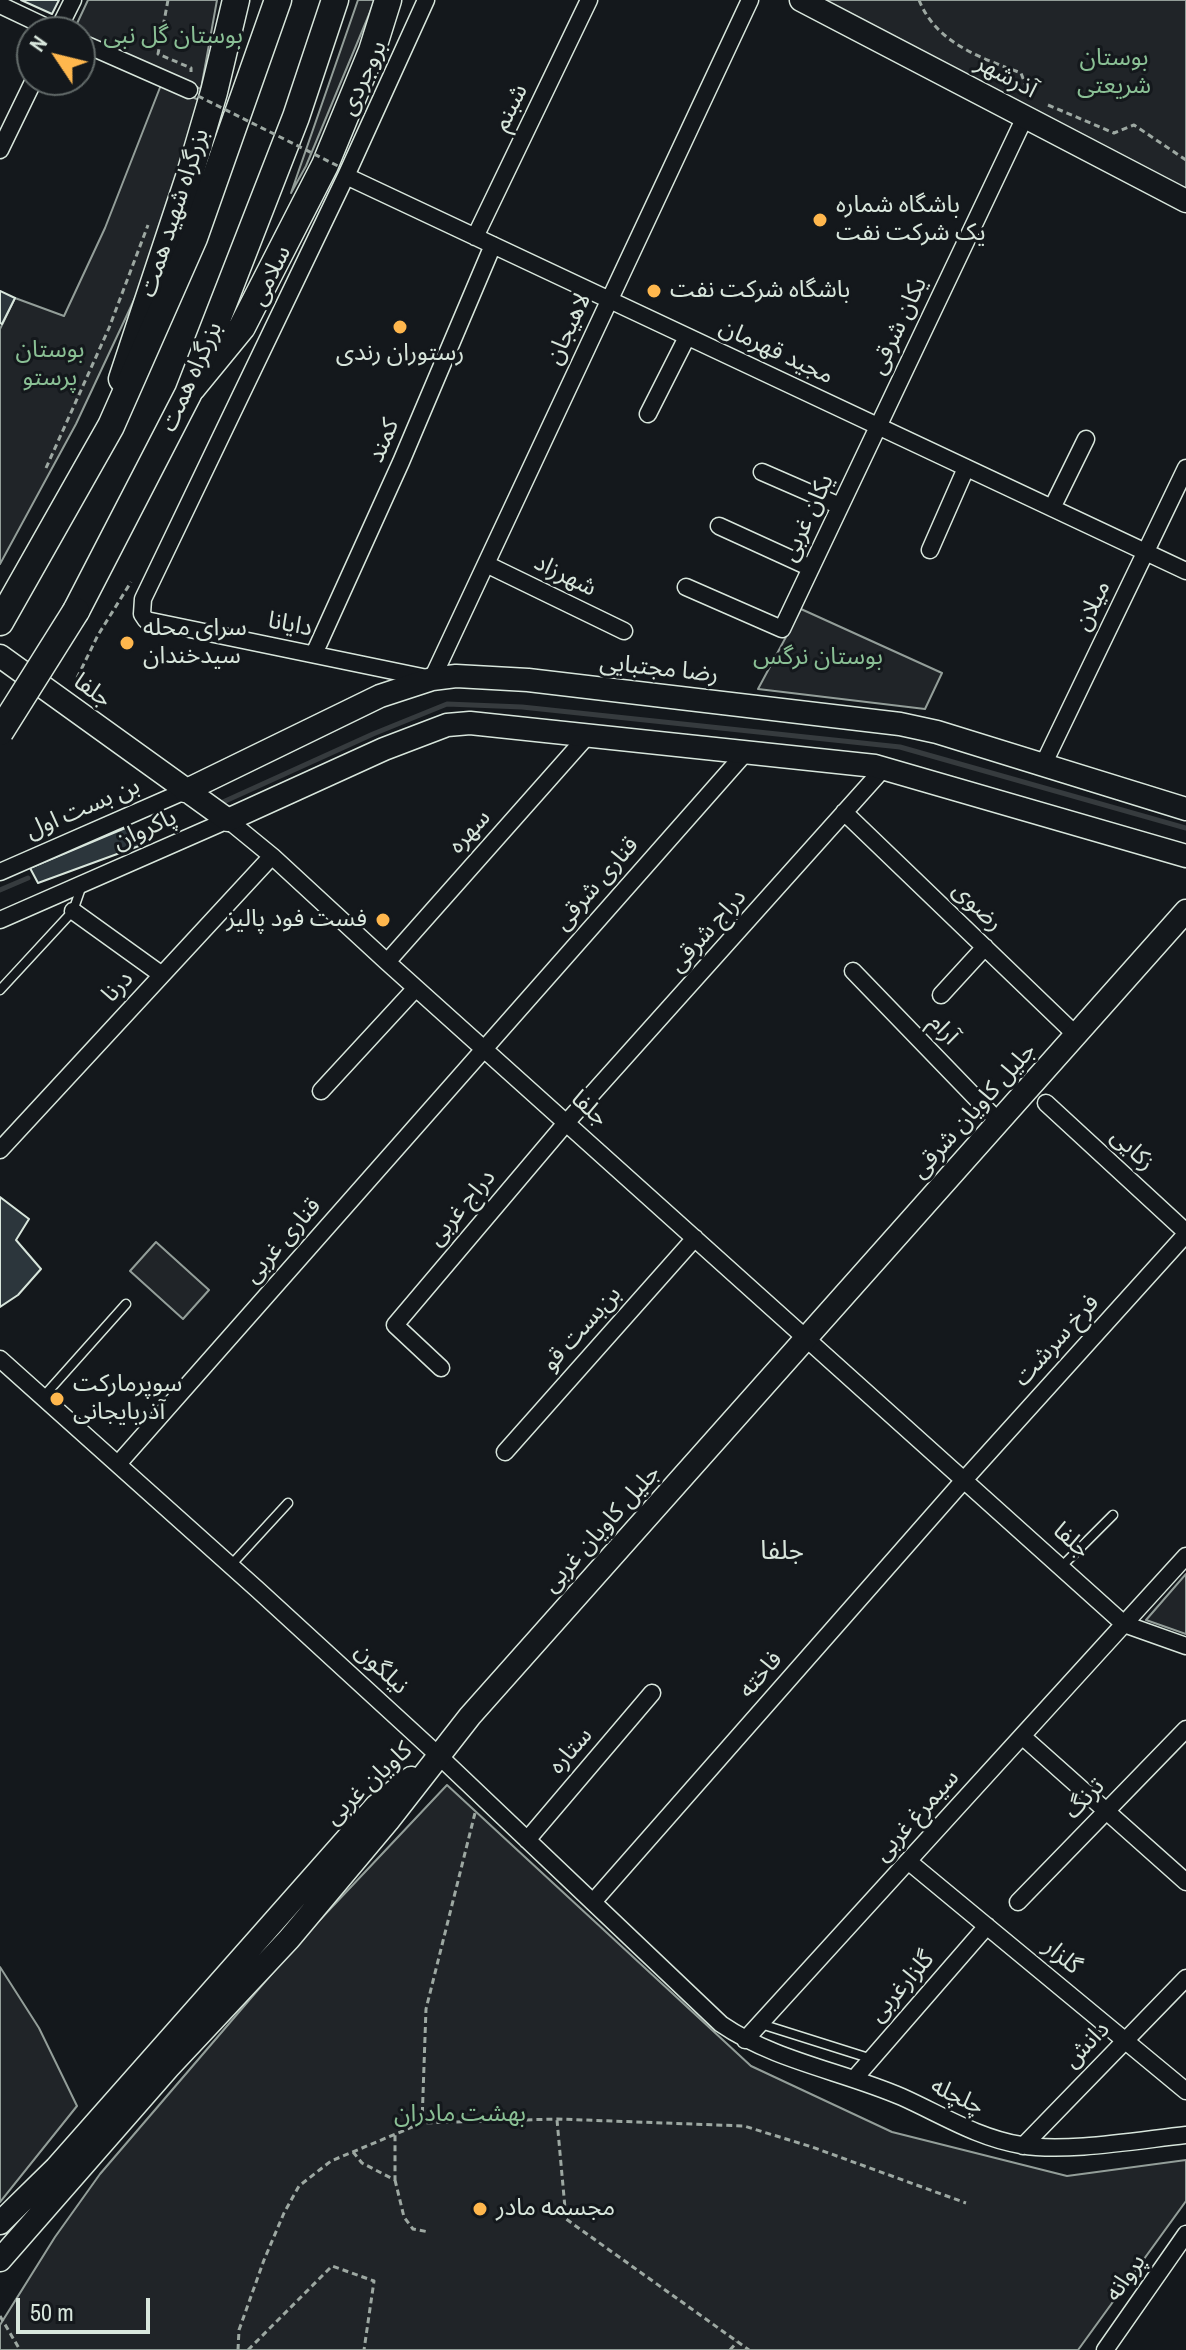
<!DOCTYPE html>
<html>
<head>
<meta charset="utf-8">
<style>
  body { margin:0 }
  #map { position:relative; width:1186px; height:2350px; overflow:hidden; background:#14181c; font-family:"Archivo Narrow",sans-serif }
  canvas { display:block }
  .north { position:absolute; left:16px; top:16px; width:80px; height:80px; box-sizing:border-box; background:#14181c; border:2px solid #626a69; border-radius:50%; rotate:305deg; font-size:22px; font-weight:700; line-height:32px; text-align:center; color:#d8e6dc }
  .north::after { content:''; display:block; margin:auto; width:28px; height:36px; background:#ffb74d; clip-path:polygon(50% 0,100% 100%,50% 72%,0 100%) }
  .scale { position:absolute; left:16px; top:2298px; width:134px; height:36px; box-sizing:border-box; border:4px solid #d8e6dc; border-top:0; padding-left:10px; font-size:24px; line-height:28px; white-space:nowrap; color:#d8e6dc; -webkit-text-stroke:6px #14181c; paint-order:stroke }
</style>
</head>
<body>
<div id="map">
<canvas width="1186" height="2350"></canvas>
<div class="north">N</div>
<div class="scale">50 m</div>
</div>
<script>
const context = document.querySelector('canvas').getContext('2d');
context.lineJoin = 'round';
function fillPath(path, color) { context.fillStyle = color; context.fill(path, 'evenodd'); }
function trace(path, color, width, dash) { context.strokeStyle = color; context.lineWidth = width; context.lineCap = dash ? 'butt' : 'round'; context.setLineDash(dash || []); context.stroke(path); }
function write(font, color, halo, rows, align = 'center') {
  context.font = font + ' "Archivo Narrow","Noto Sans Arabic",sans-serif'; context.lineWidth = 6; context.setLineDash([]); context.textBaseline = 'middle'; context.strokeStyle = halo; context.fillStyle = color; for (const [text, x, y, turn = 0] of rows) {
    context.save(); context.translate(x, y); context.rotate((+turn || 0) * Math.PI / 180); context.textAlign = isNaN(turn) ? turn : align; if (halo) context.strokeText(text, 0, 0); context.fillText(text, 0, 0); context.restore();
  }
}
const green = new Path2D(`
  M88 0H217L201 89 80 37V32H73Z
  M358 0H375L306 166 291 193Z
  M820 0H1186V192Z
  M161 85 202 101 141 285 76 424 0 564V329L15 298 64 316 105 228Z
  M801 609 942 673 925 709 758 689Z
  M156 1242 209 1290 183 1319 130 1271Z
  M1186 1574V1634L1146 1620Z
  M447 1785 751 2066 892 2132 1067 2176 1186 2160V2201L1078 2350H0V2325L55 2237 100 2174 299 1942Z
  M0 1967 39 2028 77 2106 0 2202Z`);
fillPath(green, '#202428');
trace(green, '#939e99', 2);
trace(new Path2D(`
  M223 802 373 734 447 704 522 707 900 747 1186 828
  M0 890 28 878`), '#363b3e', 5);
const building = new Path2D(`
  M21 0H59L52 14Z
  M0 291 15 298 2 324 0 323Z
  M130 826 139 846 38 883 30 868Z
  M0 1197 29 1219 16 1240 41 1269 18 1295 0 1307Z`);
fillPath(building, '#2c363c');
trace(building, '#d8e6dc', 2);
const service = new Path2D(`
  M0 990 73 911 82 885
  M43 1397 126 1304
  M231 1565 288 1503
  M1061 1567 1113 1515
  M761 2024 872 2059`);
const minor = new Path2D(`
  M426 0 346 176 143 599 142 614 146 620 432 679 750 0
  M0 5 57 32
  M57 32 73 0
  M80 42 189 90
  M0 150 34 80
  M346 176 1186 571
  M475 237 589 0
  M648 414 687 337
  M762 472 840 506
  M1052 508 1086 439
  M719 526 811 568
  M930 550 966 468
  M486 564 624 631
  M686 587 782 629 1025 117
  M314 654 401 462 493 245
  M1043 765 1186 468
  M844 812 1076 1035
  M0 872 185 791
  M73 911 162 975
  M0 920 228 820 272 856 387 962 1124 1624 1186 1646
  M387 962 589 734
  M853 971 999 1122
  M941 995 985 947
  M321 1091 416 988
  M1046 1103 1186 1232
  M0 1150 272 856
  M0 1359 258 1590 438 1755 721 2024C775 2061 842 2071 902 2097 942 2115 978 2138 1021 2145 1065 2153 1139 2140 1186 2135
  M441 1368 395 1325 566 1123 884 768
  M505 1452 695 1238
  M118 1464 747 751
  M1022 1736 1186 1882
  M527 1840 652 1693
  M908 1861 1186 2091
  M593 1902 964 1480 1186 1234
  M1018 1902 1186 1729
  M745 2040 1186 1556
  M854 2079 987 1926
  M1023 2146 1186 1978
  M1105 2350 1186 2234`);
const secondary = new Path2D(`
  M801 0 1186 201
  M0 656 228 820 384 749 447 725 470 723 875 766 1186 856
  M185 791 380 696 432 679 456 676 528 680 900 724 937 732 1186 809
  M0 2223 56 2168 376 1806 411 1778
  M0 2260 168 2068 289 1939 388 1821 470 1716 1186 911`);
const primary = new Path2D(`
  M122 379 190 174 214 92 236 0
  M192 388 242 327 325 165 372 51 388 0`);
const trunk = new Path2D(`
  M76 611 188 394 296 117 335 0
  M0 622 111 426 194 238 278 0`);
trace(service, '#d8e6dc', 11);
trace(minor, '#d8e6dc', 19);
trace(secondary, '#d8e6dc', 25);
trace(primary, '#d8e6dc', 29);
trace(trunk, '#d8e6dc', 29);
trace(new Path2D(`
  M168 0 158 54 191 68V72
  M919 0C936 43 981 58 1021 73L1030 97
  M1048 105 1114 133 1134 125 1186 160
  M46 468 109 328 148 225
  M77 678 98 635 131 582
  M557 2120 566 2219 749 2350
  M422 2123 426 2009 475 1813
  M353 2152 362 2163 395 2180V2135
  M395 2180 404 2217 413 2229 429 2232
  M0 2316 20 2350
  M238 2350 239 2330 264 2260 284 2213 299 2186 331 2161 422 2123 557 2119 744 2126 812 2147 966 2203
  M248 2350 332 2266 374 2281 364 2350
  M730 2350 737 2342`), '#9da8a2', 3, [6, 4]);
trace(service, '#14181c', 8);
trace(minor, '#14181c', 16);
trace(secondary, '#14181c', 22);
trace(primary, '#14181c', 26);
trace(trunk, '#14181c', 26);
const trunkBridge = new Path2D(`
  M0 732 76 611`);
trace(trunkBridge, '#d8e6dc', 29, []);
trace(new Path2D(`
  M198 96 340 167`), '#9da8a2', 3, [6, 4]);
trace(trunkBridge, '#14181c', 26);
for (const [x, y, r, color] of [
  [820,220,8,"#ffb74d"],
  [654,291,8,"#ffb74d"],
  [400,327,8,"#ffb74d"],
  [127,643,8,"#ffb74d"],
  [383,920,8,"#ffb74d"],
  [57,1399,8,"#ffb74d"],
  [480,2209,8,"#ffb74d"]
]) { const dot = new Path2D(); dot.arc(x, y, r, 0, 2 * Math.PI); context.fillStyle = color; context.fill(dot); trace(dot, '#14181c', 3); }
write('24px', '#8ac095', '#14181c', [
  ["بوستان گل نبی",173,37],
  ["بوستان",1114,59],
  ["شریعتی",1114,87],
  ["بوستان",50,351],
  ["پرستو",50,379],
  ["بوستان نرگس",818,658],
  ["بهشت مادران",460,2115]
]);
write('24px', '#d8e6dc', '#14181c', [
  ["آذرشهر",1006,77,28],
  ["بروجردی",364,78,-65],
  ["شبنم",511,108,-64],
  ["بزرگراه شهید همت",175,213,-72],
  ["سلامی",271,276,-64],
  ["یکان شرقی",899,326,-65],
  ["لاهیجان",569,329,-65],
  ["مجید قهرمان",776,352,25],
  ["بزرگراه همت",192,377,-66],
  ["کمند",384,441,-67],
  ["یکان غربی",808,518,-65],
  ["شهرزاد",565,576,26],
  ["میلان",1093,606,-64],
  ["دایانا",290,625,11],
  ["رضا مجتبایی",659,669,6],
  ["جلفا",92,691,36],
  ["بن بست اول",83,809,-23],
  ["پاکروان",145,830,-24],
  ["سهره",470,832,-48],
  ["قناری شرقی",597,884,-49],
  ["رضوی",977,907,44],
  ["دراج شرقی",708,931,-48],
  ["درنا",118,987,-47],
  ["آرام",943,1030,46],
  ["جلفا",589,1109,42],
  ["جلیل کاویان شرقی",974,1111,-48],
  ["زکایی",1132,1150,43],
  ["دراج غربی",462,1208,-50],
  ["قناری غربی",283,1241,-49],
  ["بن‌بست قو",582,1329,-48],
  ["فرخ سرشت",1057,1341,-48],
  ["جلیل کاویان غربی",602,1529,-48],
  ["جلفا",1071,1541,42],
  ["نیلگون",381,1669,43],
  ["فاخته",761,1675,-49],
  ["ستاره",571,1751,-49],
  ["کاویان غربی",369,1784,-43],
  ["ترنگ",1085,1799,-46],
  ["سیمرغ غربی",917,1816,-48],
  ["گلزار",1062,1957,40],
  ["گلزارغربی",902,1987,-49],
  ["دانش",1087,2045,-46],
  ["چلچله",957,2097,26],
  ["پروانه",1126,2278,-55]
]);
write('24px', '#d8e6dc', '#14181c', [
  ["باشگاه شماره",836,206],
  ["یک شرکت نفت",836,234],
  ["باشگاه شرکت نفت",670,291],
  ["رستوران رندی",400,354,"center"],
  ["سرای محله",143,629],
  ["سیدخندان",143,657],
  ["فست فود پالیز",367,920,"right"],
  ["سوپرمارکت",73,1385],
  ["آذربایجانی",73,1413],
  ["مجسمه مادر",496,2209]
], 'left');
write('26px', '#d8e6dc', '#14181c', [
  ["جلفا",782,1552]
]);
</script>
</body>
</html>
